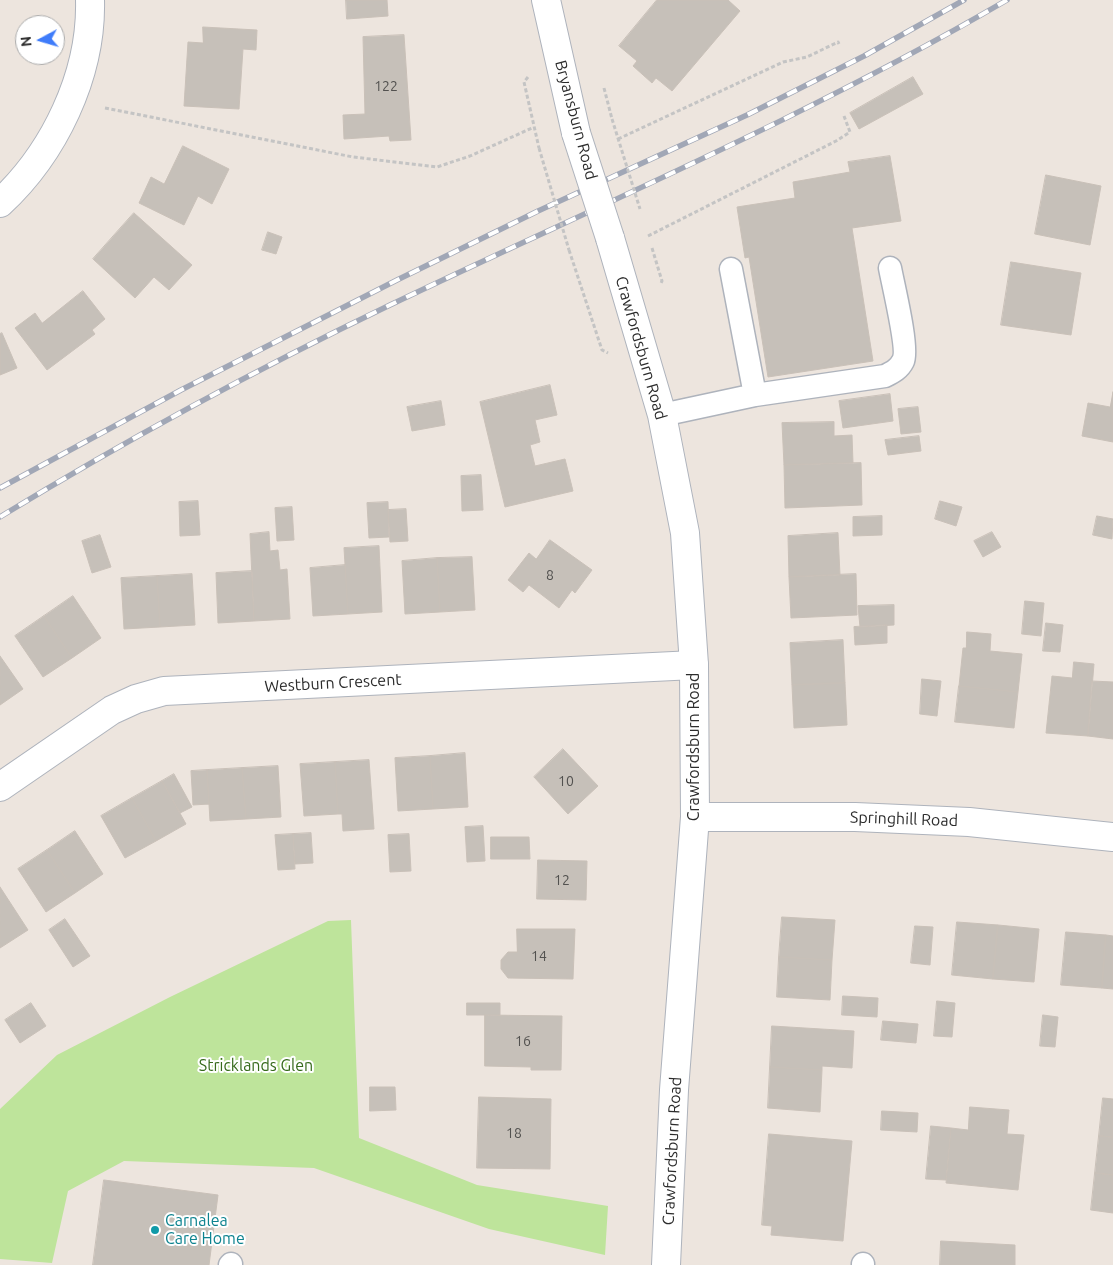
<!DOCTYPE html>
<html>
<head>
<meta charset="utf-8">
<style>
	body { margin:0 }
	#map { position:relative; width:1113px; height:1265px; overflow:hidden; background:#ede5de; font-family:Ubuntu,sans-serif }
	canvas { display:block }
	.north { position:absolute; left:15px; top:15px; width:50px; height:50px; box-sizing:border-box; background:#fff; border:1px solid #ababab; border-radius:50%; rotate:264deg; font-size:14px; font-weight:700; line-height:20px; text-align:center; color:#2c2c2c }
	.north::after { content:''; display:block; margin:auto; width:18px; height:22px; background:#3f7cfa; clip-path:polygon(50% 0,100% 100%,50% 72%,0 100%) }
</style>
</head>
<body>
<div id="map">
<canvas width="1113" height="1265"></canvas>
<div class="north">N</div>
</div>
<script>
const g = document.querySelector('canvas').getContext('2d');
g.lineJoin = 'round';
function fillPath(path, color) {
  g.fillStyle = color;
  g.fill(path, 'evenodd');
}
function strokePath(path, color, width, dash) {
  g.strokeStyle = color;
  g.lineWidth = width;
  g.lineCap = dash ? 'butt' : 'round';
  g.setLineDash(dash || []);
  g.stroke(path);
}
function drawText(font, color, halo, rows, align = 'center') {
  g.font = font + ' Ubuntu,sans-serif';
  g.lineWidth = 4;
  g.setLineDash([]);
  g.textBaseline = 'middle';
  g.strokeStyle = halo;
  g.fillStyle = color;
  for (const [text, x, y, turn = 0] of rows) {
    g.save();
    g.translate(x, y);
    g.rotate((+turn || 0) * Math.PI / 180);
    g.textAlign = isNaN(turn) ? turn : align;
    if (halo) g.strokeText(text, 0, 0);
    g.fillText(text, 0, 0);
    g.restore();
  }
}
fillPath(new Path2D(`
	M351,920L359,1138L477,1185L608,1206L605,1255L489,1229L314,1168L124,1161L68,1191L52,1263L0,1259V1109L57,1055L170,997L328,921Z`), '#bee49b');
const building = new Path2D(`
	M346,0H387L388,16L347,19Z
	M657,0H728L740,11L672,91L656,78L652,83L633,66L637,61L619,46Z
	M203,27L257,30L256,50L243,49L239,109L184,106L188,42L203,43Z
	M404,35L411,140L390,141L389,136L344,139L343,115L365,114L363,37Z
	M913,77L923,94L859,129L850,113Z
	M183,146L229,169L212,204L198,196L184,225L139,203L151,177L164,184Z
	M890,156L901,221L852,228L873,361L768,377L749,257L745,258L737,207L795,198L793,182L850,172L848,162Z
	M1046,175L1101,186L1090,245L1035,234Z
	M134,213L192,265L169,290L154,277L135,298L93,259Z
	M268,232L282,237L276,254L262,250Z
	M1011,262L1081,273L1071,335L1001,325Z
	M83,291L105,319L92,330L95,334L47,370L15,328L35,313L42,323Z
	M2,333L17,368L0,375V334Z
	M550,385L557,415L535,420L540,442L530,445L535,466L565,459L573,491L505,507L480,402Z
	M1113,392V442L1082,436L1088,403L1110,407Z
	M890,394L893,421L843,428L839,401Z
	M441,401L445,425L412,431L407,407Z
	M918,407L921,432L901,434L898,409Z
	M834,422V436L852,435L853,463L784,465L782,423Z
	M919,436L921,451L888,455L885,440Z
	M861,463L862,505L785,508L784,465Z
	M481,475L483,510L462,511L461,476Z
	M198,501L200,535L180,536L179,502Z
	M940,501L962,507L956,526L935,519Z
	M388,502L389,537L369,538L367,503Z
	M292,507L294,540L277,541L275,508Z
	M406,509L408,541L390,542L388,510Z
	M882,516V535L853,536V517Z
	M1097,516L1113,519L1112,539L1093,535Z
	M269,532L270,551L278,550L280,570L287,569L290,619L254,621L250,534Z
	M992,532L1001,547L983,557L974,541Z
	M838,533L840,575L789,577L788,536Z
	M100,535L111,567L92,573L82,541Z
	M550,540L592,570L575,593L572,590L559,608L529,585L523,592L508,580L529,553L536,559Z
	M379,546L382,612L348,614L344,548Z
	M472,557L475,610L440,612L437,558Z
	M437,558L440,612L405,614L402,561Z
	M345,565L348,614L313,616L310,568Z
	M252,571L254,621L218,623L216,573Z
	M192,574L195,625L160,627L157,576Z
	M856,574L857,615L791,618L789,577Z
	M157,576L160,627L124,629L121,578Z
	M73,596L101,638L72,658L44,616Z
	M1025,601L1044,603L1041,636L1022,634Z
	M894,605V625L860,627L858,606Z
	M44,616L72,658L43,677L15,636Z
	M1046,623L1063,625L1060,652L1043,651Z
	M887,625V643L855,645L854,627Z
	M967,632L991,634L990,651L1022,654L1018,692L959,686L963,648H966Z
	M843,640L845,683L792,685L790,643Z
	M0,656L23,689L0,705Z
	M1074,662L1094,664L1088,736L1046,733L1052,676L1072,678Z
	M922,679L941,681L937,716L920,714Z
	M1092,681L1113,682V739L1088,736Z
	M845,683L847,725L794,728L792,685Z
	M959,686L1018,692L1014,728L955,722Z
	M563,749L598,786L568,814L534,777Z
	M465,753L468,807L433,809L430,756Z
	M430,756L433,809L398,811L395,758Z
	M369,760L374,829L343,831L342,814H338L335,762Z
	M335,762L338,814L304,816L300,764Z
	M278,766L281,817L246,819L242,768Z
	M242,768L246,819L210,821L207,770Z
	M207,770L209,804L193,805L191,771Z
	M174,774L192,807L180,813L162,781Z
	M162,781L186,824L156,841L132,798Z
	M132,798L156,841L125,858L101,816Z
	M483,826L485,861L467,862L465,827Z
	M75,831L103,874L75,893L47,850Z
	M311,833L313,863L295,864L293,834Z
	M293,834L295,869L278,870L275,835Z
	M409,834L411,871L390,872L388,835Z
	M491,837H529L530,859H491Z
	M47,850L75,893L46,912L18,869Z
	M538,860L587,861L586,900L537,899Z
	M0,887L28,930L0,948Z
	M782,917L835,920L832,960L779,957Z
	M65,919L90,956L73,967L49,930Z
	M957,922L998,925L993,979L952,975Z
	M998,925L1039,929L1034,982L993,979Z
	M915,926L933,927L930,965L911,963Z
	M517,929H575L573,979L508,978L501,969V960L508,952H517Z
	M1066,932L1106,935L1102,988L1061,985Z
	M1106,935L1113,936V989L1102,988Z
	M779,957L832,960L830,1000L777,997Z
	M843,996L878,998L877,1017L842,1015Z
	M937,1001L955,1003L952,1037L934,1036Z
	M31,1003L46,1026L20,1043L5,1020Z
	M467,1003H500V1015H467Z
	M485,1015L562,1016L561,1070H531V1067L485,1066Z
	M1043,1015L1058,1017L1055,1047L1040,1046Z
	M883,1021L918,1024L916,1043L881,1040Z
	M772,1026L854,1031L852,1068L822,1066V1070L770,1067Z
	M770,1067L822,1070L820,1112L768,1108Z
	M370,1087H395L396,1110L370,1111Z
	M479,1097L551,1099L550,1169L477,1168Z
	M1103,1098L1113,1099V1137L1099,1136Z
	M970,1107L1009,1110L1007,1134L1024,1135L1018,1190L946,1183L951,1128L968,1130Z
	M882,1111L918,1113L917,1132L881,1130Z
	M931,1126L951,1128L946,1180L926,1179Z
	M769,1134L852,1141L843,1241L771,1235L772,1226L762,1225Z
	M1099,1136L1113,1137V1175L1095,1173Z
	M1095,1173L1113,1175V1213L1091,1210Z
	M104,1180L218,1195L209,1265H93Z
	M941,1241L1015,1245V1265H940Z`);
fillPath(building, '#c6c0b9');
strokePath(building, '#c9c0b8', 1);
const lane = new Path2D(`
	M731,269L755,395
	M662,415L755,395L885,376C893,372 899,369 903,361C909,350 893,284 890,268
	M230,1265L231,1264
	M863,1265V1264`);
const street = new Path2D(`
	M0,203C54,153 92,75 90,0
	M0,787L112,710L136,699L164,691L694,665`);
const secondary = new Path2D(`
	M546,0L576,133
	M610,238L662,415L685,533L694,665L695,817L674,1090L666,1265
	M695,817H855L969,822L1113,837`);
strokePath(lane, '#aeb3bc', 25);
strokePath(street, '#aeb3bc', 30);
strokePath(secondary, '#aeb3bc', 30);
strokePath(new Path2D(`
	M528,77L524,82L539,148
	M604,88L612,119
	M105,108L353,157L437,167L470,156L532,128
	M618,139L783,62L807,57L838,42L839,44
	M648,236L836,141L850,132L844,116
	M652,248L662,281L660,285
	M569,250L602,350L608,353`), '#c4c4c4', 3, [4, 2.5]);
strokePath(lane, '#fff', 22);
strokePath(street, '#fff', 28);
strokePath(secondary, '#fff', 28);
const rail = new Path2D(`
	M0,488L181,390L397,280L538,211L747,115L864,56L964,0
	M0,517C126,440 257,369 390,305C597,206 809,116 1007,0`);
strokePath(rail, '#a1a7b6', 5.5);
strokePath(rail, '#fff', 4, [11]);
const secondaryBridge = new Path2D(`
	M576,133L610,238`);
strokePath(secondaryBridge, '#aeb3bc', 30, []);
strokePath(new Path2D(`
	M612,119L640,209
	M539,148L569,250`), '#c4c4c4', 3, [4, 2.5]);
strokePath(secondaryBridge, '#fff', 28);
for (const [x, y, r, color] of [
	[155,1230,5,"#0f9aa8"]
]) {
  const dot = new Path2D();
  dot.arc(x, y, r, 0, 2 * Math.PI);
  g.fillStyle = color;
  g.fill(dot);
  strokePath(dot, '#fff', 2);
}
drawText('14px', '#52514f', null, [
	["122",386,86],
	["8",550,575],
	["10",566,781],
	["12",562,880],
	["14",539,956],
	["16",523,1041],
	["18",514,1133]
]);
drawText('16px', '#2c2c2c', '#fff', [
	["Bryansburn Road",576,120,75],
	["Crawfordsburn Road",641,348,74],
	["Westburn Crescent",333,683,-3],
	["Crawfordsburn Road",694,747,-90],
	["Springhill Road",904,819,2],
	["Crawfordsburn Road",672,1151,-87]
]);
drawText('16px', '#366a1b', '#fff', [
	["Stricklands Glen",256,1066]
]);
drawText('16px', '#0d838f', '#fff', [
	["Carnalea",165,1221],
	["Care Home",165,1239]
], 'left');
</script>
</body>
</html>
